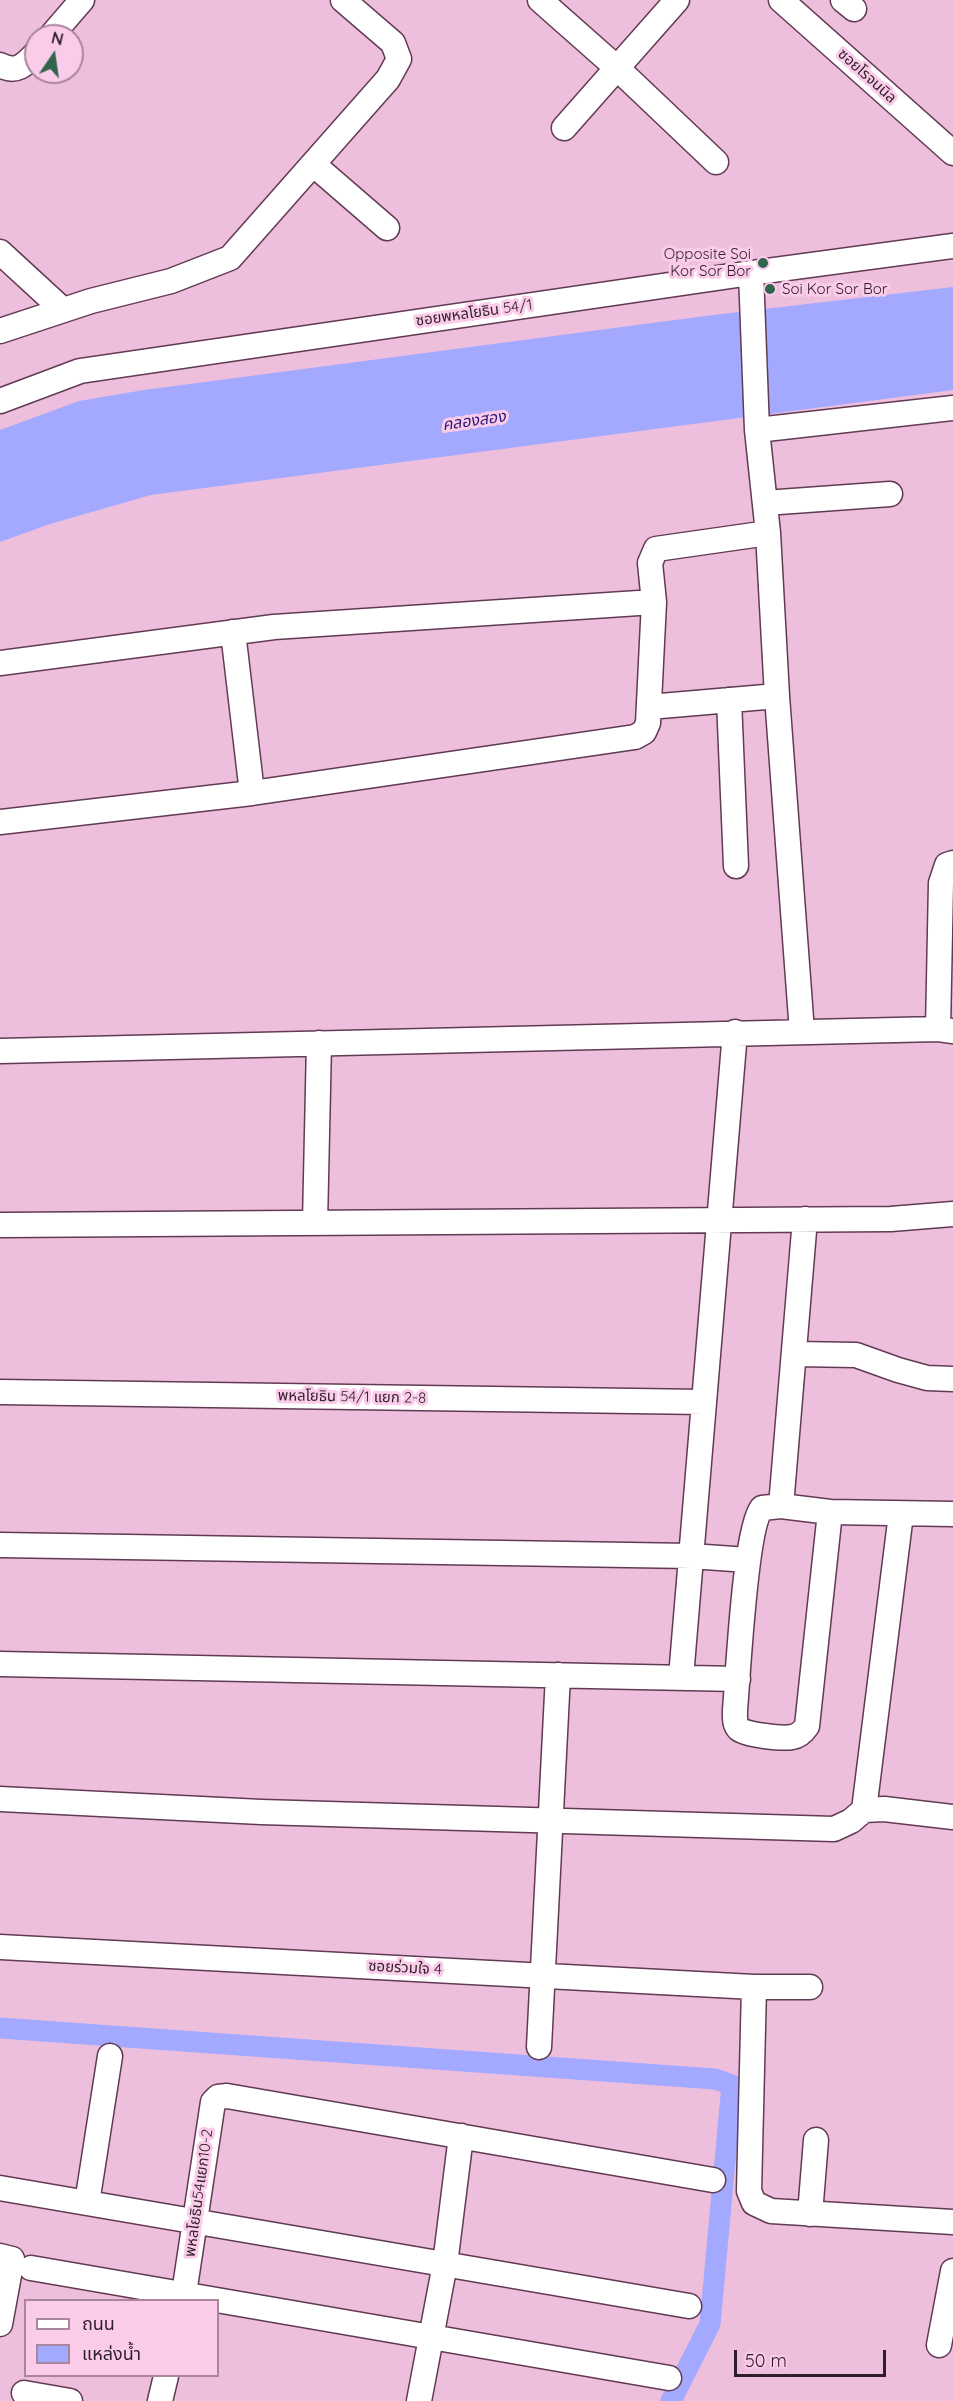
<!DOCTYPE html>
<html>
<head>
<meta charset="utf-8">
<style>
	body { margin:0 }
	#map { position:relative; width:953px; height:2401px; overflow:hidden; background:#eebfdd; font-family:Quicksand,"Noto Sans Thai",sans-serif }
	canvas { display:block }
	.legend { position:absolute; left:24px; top:2299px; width:195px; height:78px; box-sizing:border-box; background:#fbccea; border:2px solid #a9869d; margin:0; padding:8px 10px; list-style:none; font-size:18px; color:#2f1e29 }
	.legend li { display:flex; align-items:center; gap:12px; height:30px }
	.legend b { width:30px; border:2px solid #a9869d }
	.north { position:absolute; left:24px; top:24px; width:60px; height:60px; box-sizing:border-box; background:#fbccea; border:2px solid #a9869d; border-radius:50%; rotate:13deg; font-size:16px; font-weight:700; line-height:24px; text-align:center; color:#2f1e29 }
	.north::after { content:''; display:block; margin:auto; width:21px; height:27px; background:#30654b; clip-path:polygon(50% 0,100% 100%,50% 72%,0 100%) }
	.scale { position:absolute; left:734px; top:2350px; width:152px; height:27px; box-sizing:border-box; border:3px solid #2f1e29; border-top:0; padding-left:8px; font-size:18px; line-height:21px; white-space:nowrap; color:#2f1e29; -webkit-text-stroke:4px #fbccea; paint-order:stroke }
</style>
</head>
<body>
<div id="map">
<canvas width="953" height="2401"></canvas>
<ul class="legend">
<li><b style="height:8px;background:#fff"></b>ถนน</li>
<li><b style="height:16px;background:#a3a9ff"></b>แหล่งน้ำ</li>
</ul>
<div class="north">N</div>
<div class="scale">50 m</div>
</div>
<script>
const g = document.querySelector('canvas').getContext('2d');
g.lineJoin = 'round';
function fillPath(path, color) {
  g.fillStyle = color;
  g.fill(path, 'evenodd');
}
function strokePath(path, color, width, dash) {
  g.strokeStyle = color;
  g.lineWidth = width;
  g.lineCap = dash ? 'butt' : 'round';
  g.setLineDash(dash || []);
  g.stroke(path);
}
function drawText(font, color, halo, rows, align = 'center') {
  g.font = font + ' Quicksand,"Noto Sans Thai",sans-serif';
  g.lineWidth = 6;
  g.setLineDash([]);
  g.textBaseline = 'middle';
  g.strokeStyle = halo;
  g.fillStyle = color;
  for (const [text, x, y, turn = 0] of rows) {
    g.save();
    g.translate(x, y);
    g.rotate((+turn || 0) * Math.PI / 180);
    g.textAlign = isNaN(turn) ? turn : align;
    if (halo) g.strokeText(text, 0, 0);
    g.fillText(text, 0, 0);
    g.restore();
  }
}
fillPath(new Path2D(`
	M953,287V390L151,495L50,524L0,542V430L79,401L144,390L713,315Z`), '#a3a9ff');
strokePath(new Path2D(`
	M0,2028L715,2079L732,2085L710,2324L671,2401`), '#a3a9ff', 21);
const minor = new Path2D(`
	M540,0L617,68L716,162
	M781,0L953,153
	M843,0L854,9
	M51,36L82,0
	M0,65C16,74 25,65 36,53
	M564,128L677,0
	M313,164L387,228
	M0,252L62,309
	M751,273L757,430L768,533L777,696L802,1032
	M0,331L91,301L171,281L230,258L388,79L399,59L393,43L343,0
	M0,401L80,371L751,273L953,246
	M757,430L953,408
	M765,503L890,494
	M233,632L252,793
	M0,663L274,627L654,602
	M729,700L736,866
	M649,707L777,696
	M0,822L252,793L635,737L644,732L648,723L654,602L650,563L656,549L768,533
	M938,1029L941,883L947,865L953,863
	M0,1051L938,1029L953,1031
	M315,1223L319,1043
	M0,1225L891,1219L953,1214
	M795,1354L856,1355L898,1370L927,1378L953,1379
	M0,1392L704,1402
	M781,1506L805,1219
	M830,1512L807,1726C803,1732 799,1736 792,1737C783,1739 746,1735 739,1729C734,1724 735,1717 735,1710C738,1677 745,1527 762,1508L781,1506L830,1512L953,1514
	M0,1545L691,1556L748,1560
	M0,1664L738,1679
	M681,1677L735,1032
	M0,1799L261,1812L834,1829L851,1821L864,1810L884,1809L953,1817
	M864,1810L901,1514
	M0,1947L754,1987H810
	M754,1987L749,2191L754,2203L771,2211L953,2222
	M539,2047L558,1675
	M0,2188L689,2306
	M87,2203L110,2056
	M810,2214L816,2140
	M0,2256L12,2259L0,2324
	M31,2268L669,2378
	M183,2300L213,2102L218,2097L227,2096L713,2180
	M939,2345L953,2271
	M24,2393L70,2401
	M160,2401L166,2376
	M419,2401L445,2264L461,2136`);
strokePath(minor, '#613a54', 27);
strokePath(minor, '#fff', 24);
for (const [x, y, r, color] of [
	[763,263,6,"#30654b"],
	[770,289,6,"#30654b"]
]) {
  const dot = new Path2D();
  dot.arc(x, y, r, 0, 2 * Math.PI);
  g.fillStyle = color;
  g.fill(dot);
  strokePath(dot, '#fbccea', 2);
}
drawText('15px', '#2f1e29', '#fbccea', [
	["ซอยโรจนนิล",867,76,42],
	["ซอยพหลโยธิน 54/1",474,313,-8],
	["พหลโยธิน 54/1 แยก 2-8",352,1397,1],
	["ซอยร่วมใจ 4",405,1968,3],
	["พหลโยธิน54แยก10-2",199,2193,-82]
]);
drawText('15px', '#2f1e29', '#fbccea', [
	["Opposite Soi",751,254],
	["Kor Sor Bor",751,271],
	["Soi Kor Sor Bor",782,289,"left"]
], 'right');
drawText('italic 16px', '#29197a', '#fbccea', [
	["คลองสอง",474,421,-8]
]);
</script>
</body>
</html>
